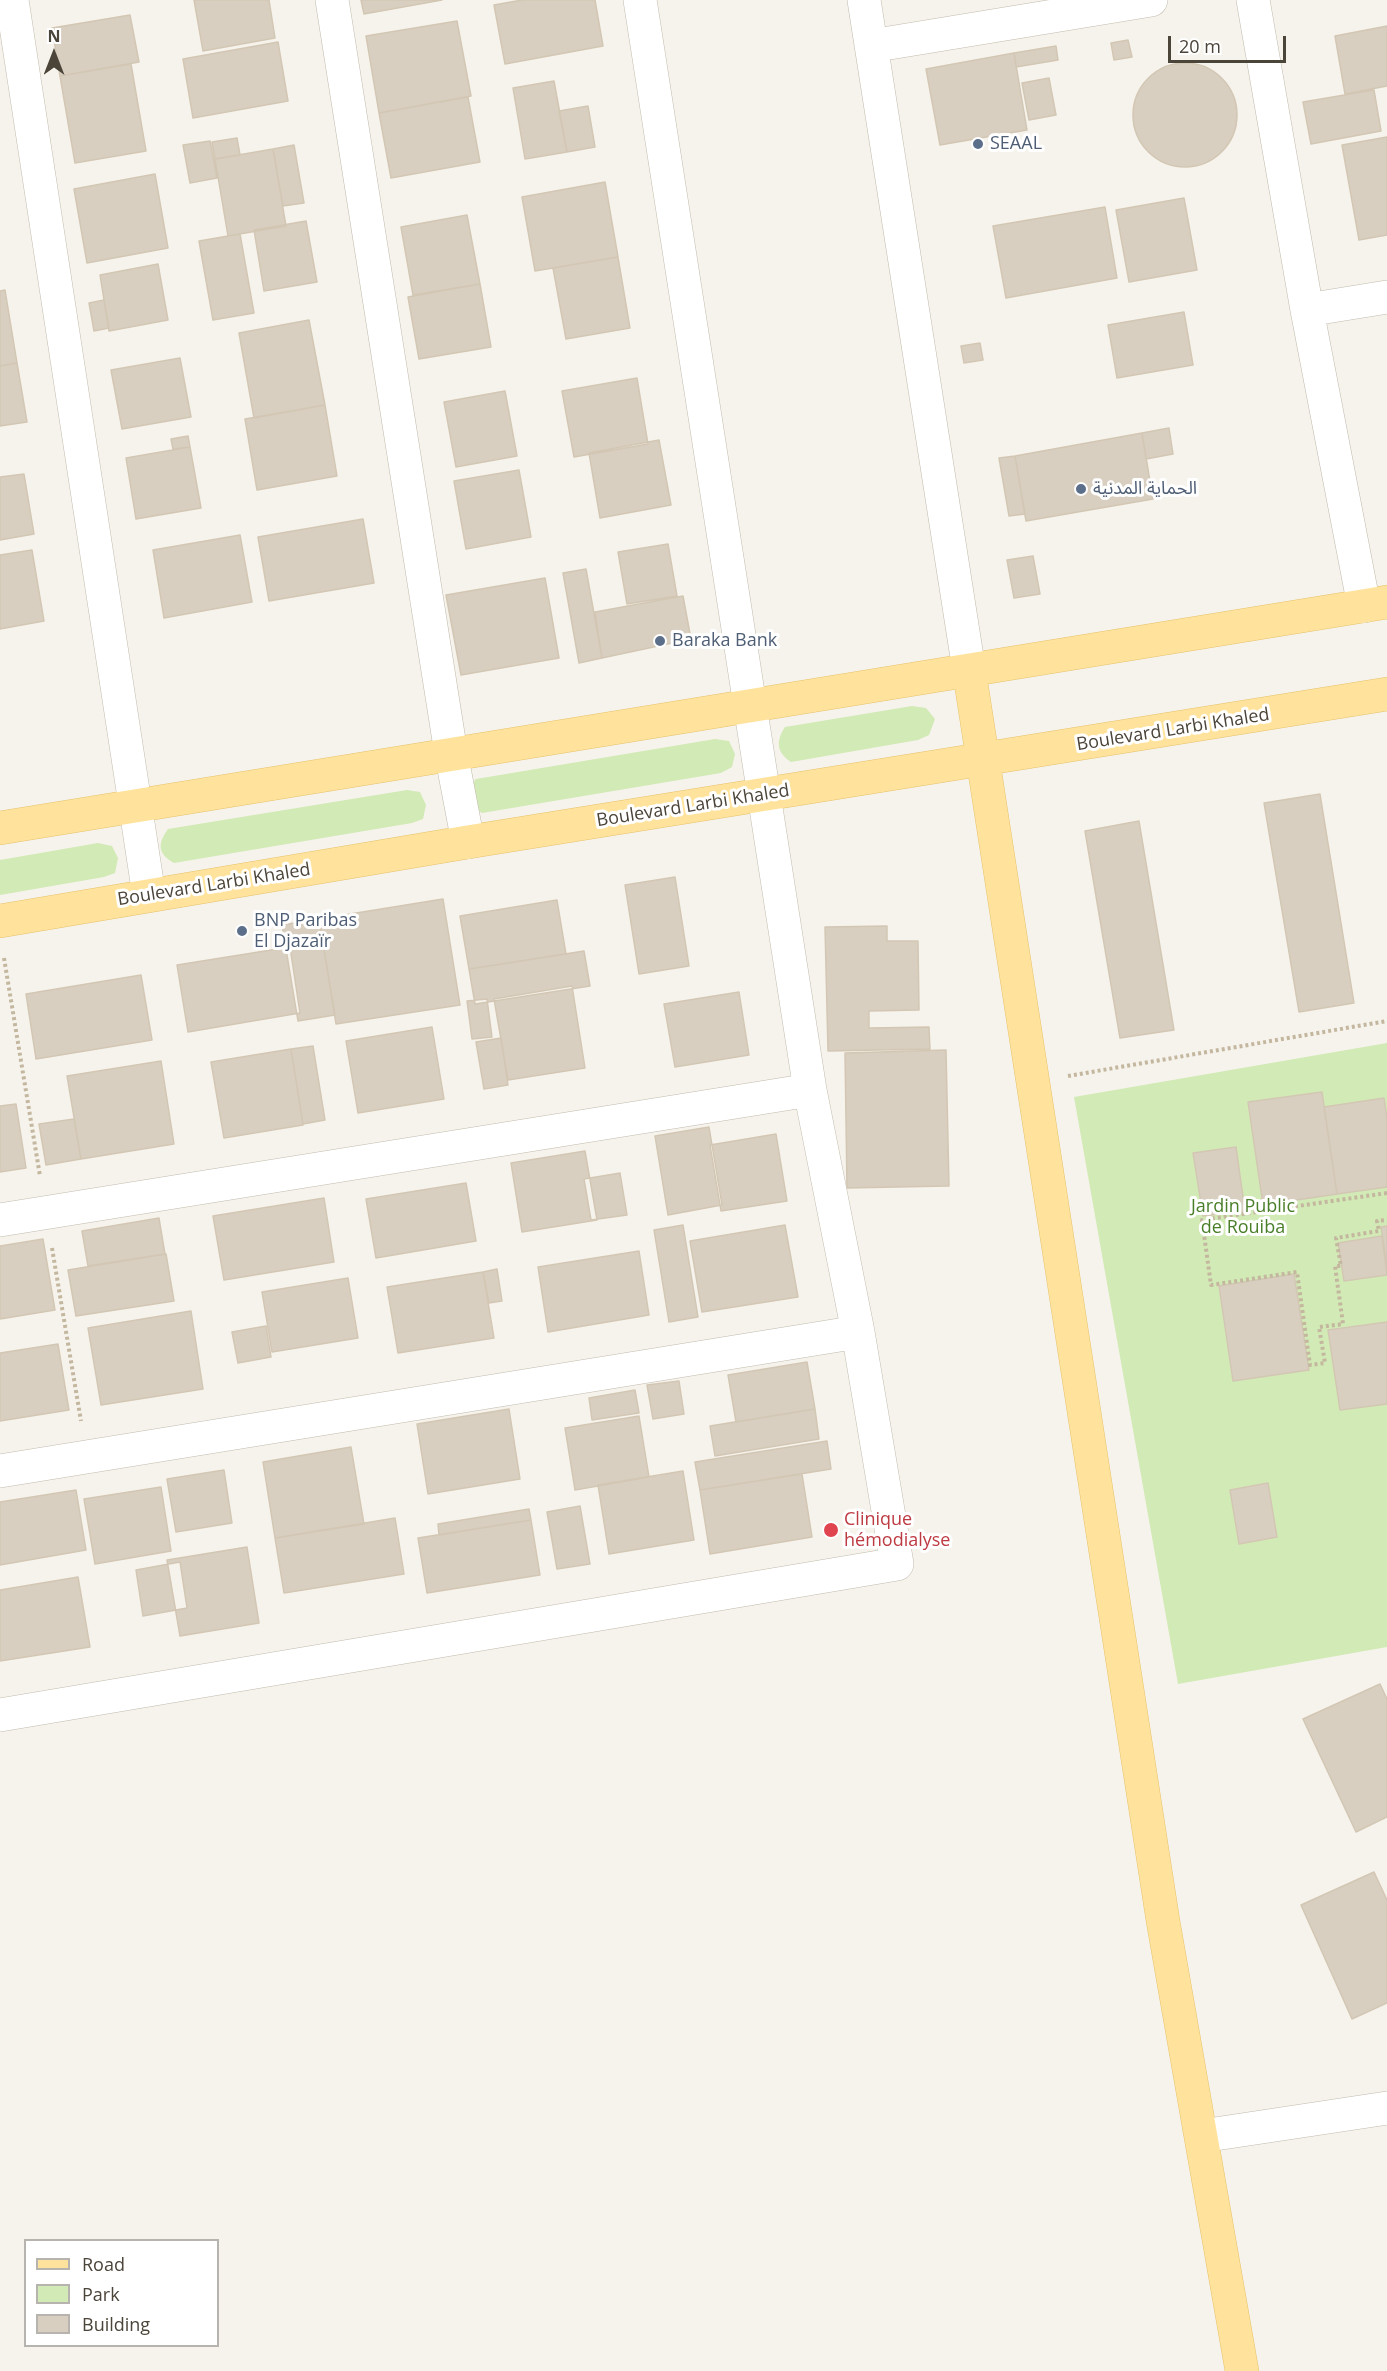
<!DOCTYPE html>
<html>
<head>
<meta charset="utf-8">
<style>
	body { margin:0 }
	#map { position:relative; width:1387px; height:2371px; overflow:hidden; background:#f6f3ec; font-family:"Open Sans",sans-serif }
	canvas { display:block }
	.legend { position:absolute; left:24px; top:2239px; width:195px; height:108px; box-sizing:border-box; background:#fff; border:2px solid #b7b4b0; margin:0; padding:8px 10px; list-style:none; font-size:18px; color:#4b4439 }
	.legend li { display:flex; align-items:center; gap:12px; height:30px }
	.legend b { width:30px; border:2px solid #b7b4b0 }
	.north { position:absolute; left:24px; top:24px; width:60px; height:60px; -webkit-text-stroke:4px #fff; paint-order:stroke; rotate:0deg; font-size:16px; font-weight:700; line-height:24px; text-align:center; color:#4b4439 }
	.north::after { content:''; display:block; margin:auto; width:21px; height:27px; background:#4b4439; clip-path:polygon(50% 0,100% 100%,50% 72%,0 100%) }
	.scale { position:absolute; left:1168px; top:36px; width:118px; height:27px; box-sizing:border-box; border:3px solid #4b4439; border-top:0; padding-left:8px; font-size:18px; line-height:21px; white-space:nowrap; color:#4b4439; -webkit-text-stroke:4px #fff; paint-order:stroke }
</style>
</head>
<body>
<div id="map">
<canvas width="1387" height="2371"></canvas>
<ul class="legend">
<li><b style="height:8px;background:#ffe39c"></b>Road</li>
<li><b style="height:16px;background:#d2eab5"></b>Park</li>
<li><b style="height:16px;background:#d8cfc1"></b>Building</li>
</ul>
<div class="north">N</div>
<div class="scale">20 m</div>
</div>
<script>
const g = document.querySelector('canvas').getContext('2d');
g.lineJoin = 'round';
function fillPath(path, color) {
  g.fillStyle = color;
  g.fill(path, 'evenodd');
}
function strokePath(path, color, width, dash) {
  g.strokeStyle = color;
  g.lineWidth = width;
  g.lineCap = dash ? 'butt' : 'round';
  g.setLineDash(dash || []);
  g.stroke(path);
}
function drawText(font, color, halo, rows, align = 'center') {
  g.font = font + ' "Open Sans","Noto Sans Arabic",sans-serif';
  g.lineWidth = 6;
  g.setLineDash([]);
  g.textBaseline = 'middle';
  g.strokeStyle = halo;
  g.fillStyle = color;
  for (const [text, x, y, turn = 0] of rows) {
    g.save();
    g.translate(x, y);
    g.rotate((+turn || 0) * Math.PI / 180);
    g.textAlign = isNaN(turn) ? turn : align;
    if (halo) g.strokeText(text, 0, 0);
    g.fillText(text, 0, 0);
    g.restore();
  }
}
fillPath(new Path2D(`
	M912,706L926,708L935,719L929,735L918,740L791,762C776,752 776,741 785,727Z
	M715,739L729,741L735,754L732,767L721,773L482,813L473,807L470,786L476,779Z
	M407,790L420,792L426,805L423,819L412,823L174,863C158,854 157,844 168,829Z
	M98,843L112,846L118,858L115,873L104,877L0,895V860Z
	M1387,1043V1647L1178,1684L1074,1097Z`), '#d2eab5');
const building = new Path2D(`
	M194,0H269L275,38L203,51Z
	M361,0H442L364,14Z
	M522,0H595L603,46L505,64L494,5Z
	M130,15L139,62L60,76L52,28Z
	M457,21L471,96L379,113L366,36Z
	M1387,26V86L1345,94L1335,36Z
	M1128,40L1132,57L1114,60L1111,43Z
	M278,42L288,101L193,118L183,59Z
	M1056,46L1058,60L1016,67L1014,53Z
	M1014,53L1027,130L940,145L926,69Z
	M1133 115a52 52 0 1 1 104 0a52 52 0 1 1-104 0Z
	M131,64L146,151L75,163L60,76Z
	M1049,78L1056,115L1029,120L1022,83Z
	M554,81L567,152L525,159L513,88Z
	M1374,90L1381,131L1311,144L1303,102Z
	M468,97L480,162L391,178L379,113Z
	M588,106L595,147L567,152L559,111Z
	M1387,137V235L1359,240L1342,145Z
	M237,138L240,155L215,159L212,142Z
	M210,141L217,178L190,183L183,145Z
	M294,145L304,203L283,206L273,149Z
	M273,149L286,226L228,236L215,159Z
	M155,174L168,248L87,263L74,189Z
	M605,182L618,257L535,271L522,197Z
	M1184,198L1197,270L1129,282L1116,210Z
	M1105,207L1117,278L1006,298L993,226Z
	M467,215L480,284L413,295L401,227Z
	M306,221L317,282L264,291L254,230Z
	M240,234L254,313L213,320L199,241Z
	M618,257L630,328L566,339L553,268Z
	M158,264L168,320L109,331L100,275Z
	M480,284L491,347L419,359L408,297Z
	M5,290L17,363L0,366V291Z
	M104,300L109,328L94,331L89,303Z
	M1184,312L1193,365L1117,378L1108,325Z
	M309,320L325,405L254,418L239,333Z
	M980,343L983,360L964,363L961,346Z
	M180,358L191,417L122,429L111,370Z
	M17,363L27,422L0,426V366Z
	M637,378L648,444L574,457L562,391Z
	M505,391L517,456L456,467L444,402Z
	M325,405L337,476L257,490L245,419Z
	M1169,428L1173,454L1146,459L1142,433Z
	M1142,433L1153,499L1026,521L1015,456Z
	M188,436L190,447L173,449L171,439Z
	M659,440L671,505L600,518L589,453Z
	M190,447L201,508L136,519L126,458Z
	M1015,456L1025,514L1009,516L999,458Z
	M519,470L531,537L466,549L454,481Z
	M24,474L34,534L0,540V477Z
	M363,519L374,583L269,601L258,537Z
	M240,535L252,602L164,618L153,550Z
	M668,544L677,596L627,604L618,552Z
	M32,550L44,621L0,629V555Z
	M1033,556L1040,594L1014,598L1007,560Z
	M586,569L602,658L579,663L563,573Z
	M545,578L559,658L461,675L446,595Z
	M683,596L691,639L602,658L595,612Z
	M1320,794L1354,1003L1299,1012L1264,803Z
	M1139,821L1174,1030L1120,1038L1085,831Z
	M675,877L689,966L639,974L625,885Z
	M443,899L460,1005L336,1024L319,919Z
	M557,900L566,954L469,969L460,916Z
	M319,919L335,1015L298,1021L282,925Z
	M887,926V941H918L919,1010L869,1011V1028L929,1027L930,1049L828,1051L825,927Z
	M290,947L300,1013L188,1032L177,965Z
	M584,951L590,986L475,1004L469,969Z
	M141,975L152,1040L36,1059L26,994Z
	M572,986L585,1068L508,1080L494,999Z
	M739,992L749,1055L675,1067L664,1004Z
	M487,999L492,1037L472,1039L467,1001Z
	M432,1027L444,1099L358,1113L346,1041Z
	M501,1038L508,1085L484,1089L476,1042Z
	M313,1046L325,1120L303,1124L291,1049Z
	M291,1049L303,1125L224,1138L211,1062Z
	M946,1050L949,1186L847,1188L845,1053Z
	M161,1061L174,1144L81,1159L67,1076Z
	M1322,1092L1337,1194L1263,1205L1248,1102Z
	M1384,1098L1387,1119V1187L1337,1194L1324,1107Z
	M16,1104L26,1168L0,1172V1106Z
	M74,1119L81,1159L46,1165L39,1124Z
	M709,1127L722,1205L668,1215L655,1136Z
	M776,1134L787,1201L721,1211L710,1145Z
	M1236,1147L1245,1211L1203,1216L1193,1153Z
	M585,1151L597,1220L522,1232L511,1163Z
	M620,1173L627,1215L591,1220L584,1179Z
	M466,1183L476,1241L376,1258L366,1199Z
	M324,1198L334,1262L224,1280L213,1216Z
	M159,1218L165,1254L88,1266L82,1231Z
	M683,1225L698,1317L669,1322L654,1230Z
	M785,1225L798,1297L702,1312L690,1241Z
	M1387,1226V1267L1381,1227Z
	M1382,1236L1387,1275L1344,1281L1338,1243Z
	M43,1239L55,1310L0,1319V1246Z
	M639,1251L649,1315L548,1332L538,1267Z
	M166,1254L174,1301L76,1316L68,1270Z
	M497,1269L502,1301L489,1303L483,1272Z
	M483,1272L494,1338L398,1353L387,1287Z
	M1294,1274L1309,1370L1233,1381L1219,1286Z
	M348,1278L358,1338L272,1352L262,1292Z
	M191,1311L203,1389L101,1405L88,1328Z
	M1387,1322V1404L1340,1410L1328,1330Z
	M266,1326L271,1357L238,1363L232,1332Z
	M58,1344L69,1410L0,1421V1353Z
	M807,1362L815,1409L736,1422L728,1375Z
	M679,1381L684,1414L653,1419L647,1385Z
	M635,1390L639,1413L592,1420L589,1398Z
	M509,1409L520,1479L428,1494L417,1424Z
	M815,1409L819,1439L715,1456L710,1426Z
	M639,1416L649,1477L575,1490L565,1428Z
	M827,1441L831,1469L700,1490L695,1462Z
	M351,1447L364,1524L275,1538L263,1462Z
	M224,1470L232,1523L176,1532L167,1479Z
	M683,1471L694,1540L609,1554L598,1485Z
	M802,1474L812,1537L710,1554L700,1490Z
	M1268,1483L1277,1537L1239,1544L1230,1490Z
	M161,1487L171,1551L95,1564L84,1499Z
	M76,1490L86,1550L0,1565V1502Z
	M580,1506L590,1564L557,1569L547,1512Z
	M529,1509L531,1520L439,1535L438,1524Z
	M395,1518L404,1574L284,1593L275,1538Z
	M531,1520L540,1575L427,1593L418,1538Z
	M247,1547L259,1623L180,1636L167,1560Z
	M180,1562L187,1608L143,1616L136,1570Z
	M78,1577L90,1647L0,1661V1590Z
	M1380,1684L1387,1699V1817L1356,1832L1303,1719Z
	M1374,1872L1387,1900V2003L1352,2019L1301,1905Z`);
fillPath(building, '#d8cfc1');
strokePath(building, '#d3c7b4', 1.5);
const minor = new Path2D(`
	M12,0L149,895
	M332,0L451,753L468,842
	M864,0L969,670
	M1253,0L1307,310L1364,606
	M871,46L1151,0
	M1307,310L1387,297
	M0,1220L810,1090
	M0,1471L858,1332
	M0,1715L897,1564L858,1332L810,1090L640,0
	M1202,2136L1387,2108`);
const major = new Path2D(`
	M969,670L1163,1921L1242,2371
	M0,828L1387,602
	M0,921L468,842L1387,694`);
strokePath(minor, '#c2bbae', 34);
strokePath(major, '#e6c16a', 34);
strokePath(new Path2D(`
	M4,958L40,1176
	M1068,1076L1387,1021
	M1387,1193L1202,1220L1211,1285L1297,1272L1310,1365L1325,1363L1319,1327L1343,1324L1335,1266H1341L1336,1238L1379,1231L1377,1221L1387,1220
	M52,1248L81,1421`), '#c4b79f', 4, [3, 3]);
strokePath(minor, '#fff', 33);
strokePath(major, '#ffe39c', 33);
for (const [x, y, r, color] of [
	[978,144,6,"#5c6f8a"],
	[1081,489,6,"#5c6f8a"],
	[660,641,6,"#5c6f8a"],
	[242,931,6,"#5c6f8a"],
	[831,1530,8,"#e0444e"]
]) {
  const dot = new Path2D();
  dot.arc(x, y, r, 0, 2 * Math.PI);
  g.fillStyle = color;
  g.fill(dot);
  strokePath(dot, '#fff', 2);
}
drawText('18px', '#4e5e75', '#fff', [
	["SEAAL",990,144],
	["الحماية المدنية",1093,489],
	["Baraka Bank",672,641],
	["BNP Paribas",254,921],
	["El Djazaïr",254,942]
], 'left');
drawText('18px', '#4b4439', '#fff', [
	["Boulevard Larbi Khaled",1173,730,-9],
	["Boulevard Larbi Khaled",693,806,-9],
	["Boulevard Larbi Khaled",214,885,-9]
]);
drawText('18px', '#4a7f2a', '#fff', [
	["Jardin Public",1243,1207],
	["de Rouiba",1243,1228]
]);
drawText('18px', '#be3a42', '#fff', [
	["Clinique",844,1520],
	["hémodialyse",844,1541]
], 'left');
</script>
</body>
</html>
